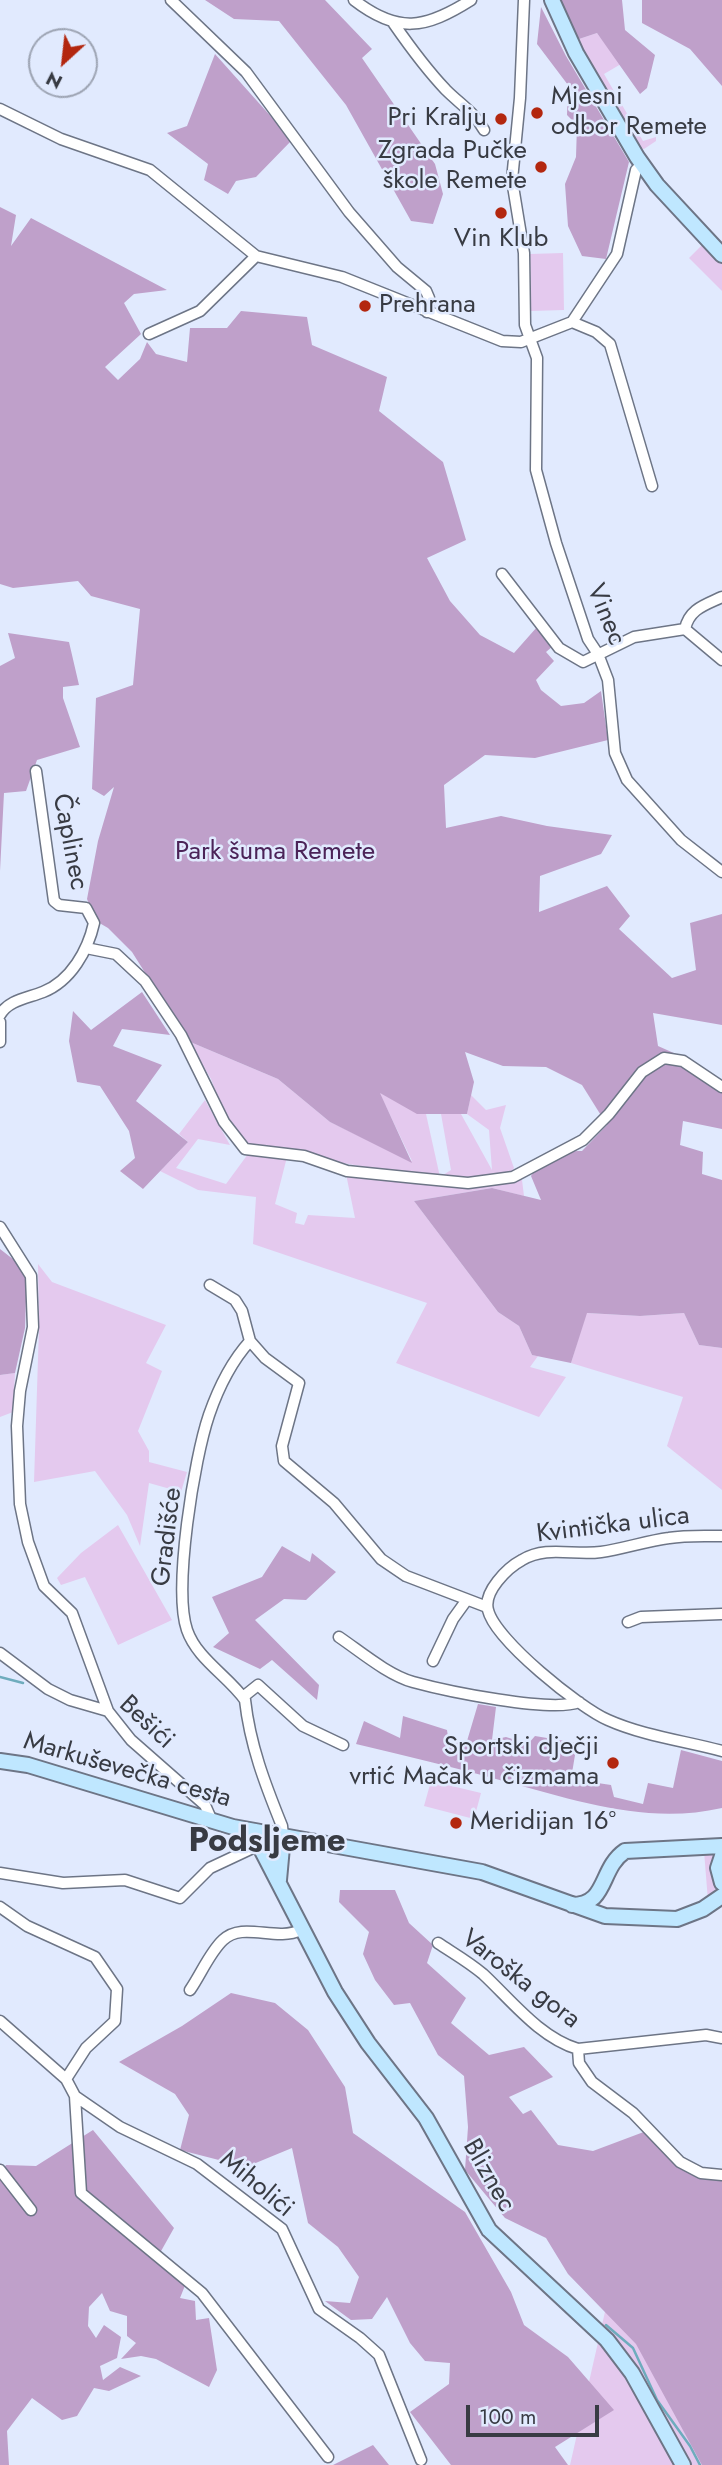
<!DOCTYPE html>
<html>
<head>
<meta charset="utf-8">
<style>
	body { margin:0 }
	#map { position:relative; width:722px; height:2465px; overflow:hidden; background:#e1eafe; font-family:Jost,sans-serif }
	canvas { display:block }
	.north { position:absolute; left:28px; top:28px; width:70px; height:70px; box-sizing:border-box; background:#e1eafe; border:2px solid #9da4b3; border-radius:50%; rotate:207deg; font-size:19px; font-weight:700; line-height:28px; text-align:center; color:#383b43 }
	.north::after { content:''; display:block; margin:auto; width:24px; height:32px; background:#b3270f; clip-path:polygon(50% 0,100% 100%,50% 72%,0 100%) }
	.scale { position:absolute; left:466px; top:2405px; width:133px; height:32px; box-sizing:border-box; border:4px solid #383b43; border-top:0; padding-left:9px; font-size:21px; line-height:24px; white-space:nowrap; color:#383b43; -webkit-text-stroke:5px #e1eafe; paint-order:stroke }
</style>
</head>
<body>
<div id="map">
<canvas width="722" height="2465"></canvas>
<div class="north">N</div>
<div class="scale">100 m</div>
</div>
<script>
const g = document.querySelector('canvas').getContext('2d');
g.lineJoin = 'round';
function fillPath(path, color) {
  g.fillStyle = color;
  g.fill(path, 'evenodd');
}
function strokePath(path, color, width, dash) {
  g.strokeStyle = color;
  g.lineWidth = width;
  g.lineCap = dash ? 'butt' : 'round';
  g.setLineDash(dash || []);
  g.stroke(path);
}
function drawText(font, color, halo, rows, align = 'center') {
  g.font = font + ' Jost,sans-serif';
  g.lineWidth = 5;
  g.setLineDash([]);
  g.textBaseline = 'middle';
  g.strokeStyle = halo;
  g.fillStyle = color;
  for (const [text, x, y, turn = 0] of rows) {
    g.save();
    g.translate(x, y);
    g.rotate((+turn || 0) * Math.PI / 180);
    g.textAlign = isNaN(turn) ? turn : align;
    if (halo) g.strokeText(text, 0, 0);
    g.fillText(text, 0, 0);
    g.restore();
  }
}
fillPath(new Path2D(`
	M597,33L621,64L604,74L643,141L656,137V141L644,149L638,147L573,41Z
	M703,244L722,264V291L689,258Z
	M563,253L564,310L531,311L530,254Z
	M188,1041L278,1079L330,1122L412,1161L379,1092L417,1113L426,1114L440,1177L451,1170L441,1114H461L492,1170L489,1130L467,1114L471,1095L486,1110L506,1105L500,1128L514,1168L507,1177L522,1180L524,1196L492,1188L414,1201L498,1312L519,1326L532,1355L538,1356L530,1367L566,1377L539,1417L396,1363L427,1303L253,1244L256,1197L198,1190L160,1171L188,1142L179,1134L205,1100L230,1145L198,1139L176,1168L226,1184L248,1154L287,1157L275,1204L297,1213L295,1223L304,1225L308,1215L355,1218L346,1174L396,1172L248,1147L232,1136L211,1079Z
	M38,1264L52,1282L166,1325L146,1363L162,1371L138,1431L149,1451V1462L187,1472L181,1492L149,1483L140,1546L127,1515L95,1471L34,1482L39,1328Z
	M586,1313L640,1316L684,1313L699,1345L722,1348V1490L667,1446L683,1397L571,1363Z
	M15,1373L13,1412L0,1417V1375Z
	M118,1525L172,1620L118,1645L85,1577L61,1585L57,1578L81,1553Z
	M431,1781L481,1793L474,1819L424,1806Z
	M720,1850L721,1890L708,1901L704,1851Z
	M623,2233L722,2465H570Z`), '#e4c9ee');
fillPath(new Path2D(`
	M205,0H325L372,49L362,58L435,164L443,194L433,224L411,221L346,105L279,21L234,19Z
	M560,0H622L625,30L655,55L647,88L640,94L597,33L573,41Z
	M642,0H722V86L690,49L642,23Z
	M541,7L566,56L629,162L606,259L582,256L568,226L565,184L576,157L577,125L567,115L568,85L537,44Z
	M215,54L292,140L256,177L236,181L228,194L204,180L208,164L167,133L187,126Z
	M0,207L16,215L11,246L31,218L167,290L134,294L124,303L141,334L105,367L118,380L140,359L147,342L156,354L187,362L190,328H227L241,311L307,317L312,345L387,377L379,411L443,462L466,540L427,558L450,601L480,635L514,653L537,627L553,646L546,652L554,661L536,680L541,690L561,706L584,703L601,691L608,740L535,758L485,755L444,785L446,828L501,816L547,826L612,835L601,854L540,876L539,912L607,886L630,916L619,929L672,978L696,970L690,923L722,914V1025L653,1013L658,1046L694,1062L722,1092V1129L683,1121L680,1145L703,1152L702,1174L722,1180V1348L699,1345L684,1313L640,1316L587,1313L571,1363L532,1355L519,1326L498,1312L414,1201L492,1188L541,1200L531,1176C543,1158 562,1151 582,1151L607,1125L582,1085L546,1067L503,1066L465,1052L474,1082L467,1114H417L380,1093L412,1163L330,1122L278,1079L188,1041L132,952L108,928L96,921L87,899L98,841L114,787L104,796L92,789L96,698L133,685L140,609L91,596L78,581L13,588L0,584Z
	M8,633L69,642L79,685L63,687V698L80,747L37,760L26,791L4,793L0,871V666L15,658Z
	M142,992L170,1035L122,1029L113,1046L162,1065L136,1101L188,1142L143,1189L120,1171L135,1158L129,1131L100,1086L77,1082L69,1041L73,1011L91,1030Z
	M0,1249L27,1270L25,1328L15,1373L0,1375Z
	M282,1546L310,1562L312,1553L336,1572L306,1600L284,1599L255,1620L319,1685L317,1700L272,1660L260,1669L213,1647L229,1633L212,1597L262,1577Z
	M478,1704L496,1707L492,1740L506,1737L528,1744L535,1736L577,1743L571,1779L611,1785L614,1797L643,1804L648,1783L673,1788L681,1750L722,1761V1808C648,1825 578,1801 507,1782C457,1768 406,1756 356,1744L364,1721L400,1738L403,1716L447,1730L449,1744L467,1741Z
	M340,1890H395L409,1923L433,1945L427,1963L466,1998L451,2023L489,2055L524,2047L553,2077L509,2097L523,2114L531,2110L558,2145L593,2151L649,2130L701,2177L722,2180V2465H702L636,2344L568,2274L546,2238L505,2218L465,2170L468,2127L464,2076L438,2055L410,2003L394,2005L375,1980L363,1954L369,1932L339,1902Z
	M231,1993L275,2003L308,2030L345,2087L353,2133L465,2212L511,2292L524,2325L568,2357L614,2410L555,2447L568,2465H451L410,2412L449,2384L450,2363L425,2361L410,2343L387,2297L372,2319L351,2320L325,2301L350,2303L359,2277L338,2247L308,2223L292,2148L246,2167L180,2150L189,2115L175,2094L119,2062L182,2026Z
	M93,2130L174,2228L156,2260L186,2283L180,2298L195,2301L196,2320L209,2318L217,2370L209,2387L156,2359L141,2356L121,2359L136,2343L127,2336V2316L110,2311L102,2293L89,2307L88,2326L96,2338L104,2325L121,2337L117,2358L100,2366L103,2380L120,2367L141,2376L109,2391L94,2388L77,2416L62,2420L32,2398L7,2431L9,2465H0V2174L6,2165L36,2166Z
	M373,2445L389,2465H333Z`), '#bfa0ca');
strokePath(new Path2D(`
	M0,1677L23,1683
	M606,2325L633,2348L657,2400L690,2446L700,2465`), '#6eacbd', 2.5);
const street = new Path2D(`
	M171,0L246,72L349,212L397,267L426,291L429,298L427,312
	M354,0C398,34 425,29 471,0
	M524,0L520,98L512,180L524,253L525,325L537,358L536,470L556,543L588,639L598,654L608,680L615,753L627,780L681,840L722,872
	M394,24C410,47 427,70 446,90C460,104 475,113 484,130
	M0,109L61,139L150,170L256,256L342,277L502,341L521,342L572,322L596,332L610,344L652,486
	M572,322L617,254L636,170L642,164
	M149,334L200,311L256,256
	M502,574L559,648L583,662L634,637L685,629
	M685,629C689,609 705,605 722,597
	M685,629L722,660
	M86,948L116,954L145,981L181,1035L224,1122L245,1149L304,1156L347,1171L416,1178L468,1183L513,1177L583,1140L609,1114L642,1072L664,1058L683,1061L722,1087
	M0,1015C8,1000 28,998 43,992C71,981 88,950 94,923L86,908L59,905L54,901L36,771
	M0,1022V1042
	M0,1227L31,1276L33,1327L20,1391L17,1426L20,1504L28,1542L44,1586L72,1613L108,1711
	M210,1285L235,1300L242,1311L250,1341L265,1358L299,1383L282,1446L284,1461L334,1503L381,1559L406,1576L487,1607
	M250,1341C231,1362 218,1389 209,1415C194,1459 173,1589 187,1630C197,1659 228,1676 245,1700C250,1745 265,1784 282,1826L283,1836
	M722,1536C704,1536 686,1535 669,1538C646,1541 623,1549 601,1552C574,1556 547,1545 522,1560C507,1568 483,1592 488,1610C495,1640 580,1708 608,1720C644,1736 685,1741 722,1751
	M628,1622L641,1617L722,1614
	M339,1637C361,1652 388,1675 413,1682C446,1691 551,1713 579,1702
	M0,1653L48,1689L70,1700L108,1711L131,1740L205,1805L212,1821
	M433,1661L453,1619L466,1601
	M243,1697L258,1685L303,1726L343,1745
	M0,1873L63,1883L125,1880L180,1898L210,1868L259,1845
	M0,1907L27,1926L95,1957L117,1989L115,2021L86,2048L66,2079
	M438,1943C453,1953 469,1962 483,1974C511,2000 540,2038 578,2049L706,2035L722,2038
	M190,1990C201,1974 210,1952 223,1940C243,1921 275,1942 301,1930
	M0,2021L66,2079L75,2096L81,2193L202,2293L328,2457
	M578,2049L579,2063L592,2082L633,2113L680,2162L701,2173L722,2175
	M75,2096L120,2127L197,2164L282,2229L319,2309L360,2338L379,2355L421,2460
	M0,2170L31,2210`);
const secondary = new Path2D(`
	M552,0L576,53L637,157L657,185L722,255
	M0,1761L28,1765L233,1827L482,1872L605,1916L677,1919L703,1909L722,1896
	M246,1830L259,1845L335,1992L368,2043L426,2118L489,2230L607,2340L632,2373L683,2465
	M722,1856L718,1868L722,1883
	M279,1880L283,1836
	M572,1905C608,1905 599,1869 625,1851L722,1846`);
strokePath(street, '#6d7586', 13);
strokePath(secondary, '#6d7586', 18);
strokePath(street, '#fff', 10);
strokePath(secondary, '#bfe7ff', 14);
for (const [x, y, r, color] of [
	[537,113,7,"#b3270f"],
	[501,119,7,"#b3270f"],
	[541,167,7,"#b3270f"],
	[501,213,7,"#b3270f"],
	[365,306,7,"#b3270f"],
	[613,1763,7,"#b3270f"],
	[456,1823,7,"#b3270f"]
]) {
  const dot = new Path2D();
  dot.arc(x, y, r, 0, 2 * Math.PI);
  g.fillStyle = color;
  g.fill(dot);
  strokePath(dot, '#e1eafe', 2.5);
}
drawText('26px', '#383b43', '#e1eafe', [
	["Mjesni",551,98],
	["odbor Remete",551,128],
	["Pri Kralju",487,119,"right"],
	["Zgrada Pučke",527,152,"right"],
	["škole Remete",527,182,"right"],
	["Vin Klub",501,240,"center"],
	["Prehrana",379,306],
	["Sportski dječji",599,1748,"right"],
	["vrtić Mačak u čizmama",599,1778,"right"],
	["Meridijan 16°",470,1823]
], 'left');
drawText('26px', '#383b43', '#e1eafe', [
	["Vinec",605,615,68],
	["Čaplinec",69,842,79],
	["Kvintička ulica",613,1526,-7],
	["Gradišće",168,1537,-83],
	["Bešići",146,1723,43],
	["Markuševečka cesta",127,1771,16],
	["Varoška gora",520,1980,38],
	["Bliznec",488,2176,60],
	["Miholići",256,2185,40]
]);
drawText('26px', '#4b2358', '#e1eafe', [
	["Park šuma Remete",275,853]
]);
drawText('bold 33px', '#383b43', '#e1eafe', [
	["Podsljeme",267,1843]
]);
</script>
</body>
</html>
